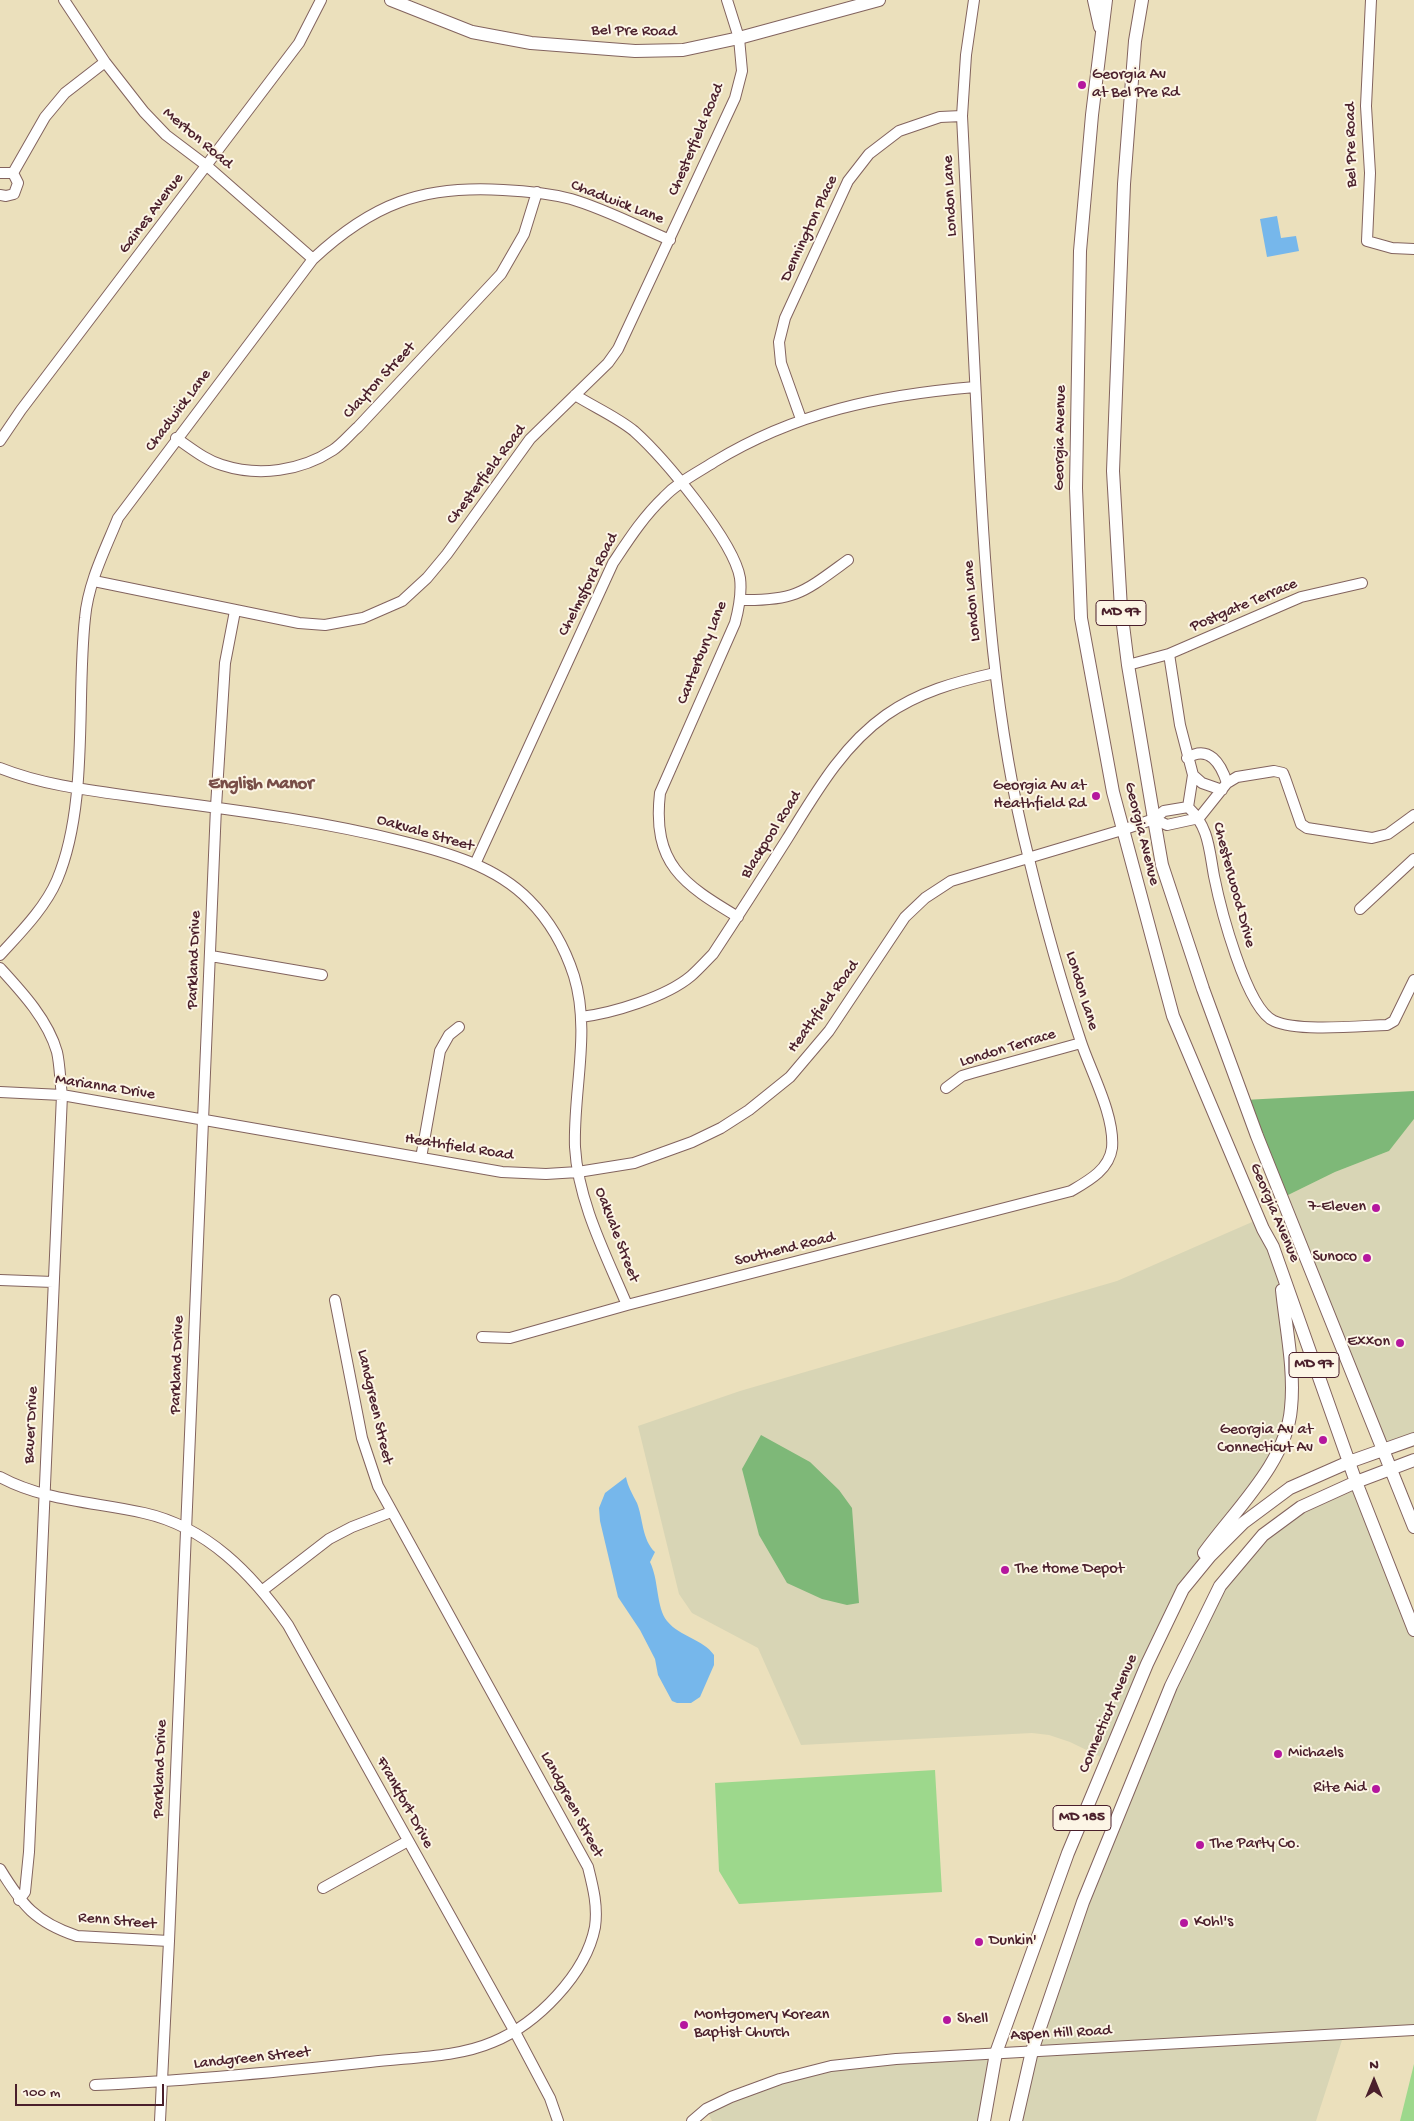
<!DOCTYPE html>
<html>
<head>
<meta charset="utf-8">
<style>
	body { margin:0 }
	#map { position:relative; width:1414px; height:2121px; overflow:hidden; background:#ebe0bc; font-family:"Gochi Hand",sans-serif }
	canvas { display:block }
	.north { position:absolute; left:1349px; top:2056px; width:50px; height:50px; -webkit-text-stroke:4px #fcf5e5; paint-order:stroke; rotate:0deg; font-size:14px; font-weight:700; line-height:20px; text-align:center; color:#4a1f2b }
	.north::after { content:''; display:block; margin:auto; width:18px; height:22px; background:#4a1f2b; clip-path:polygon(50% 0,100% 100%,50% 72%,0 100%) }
	.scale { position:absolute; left:15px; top:2084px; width:149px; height:22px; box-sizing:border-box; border:2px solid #4a1f2b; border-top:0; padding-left:6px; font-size:15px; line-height:18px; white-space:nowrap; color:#4a1f2b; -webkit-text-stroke:4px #fcf5e5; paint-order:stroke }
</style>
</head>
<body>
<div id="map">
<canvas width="1414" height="2121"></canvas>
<div class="north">N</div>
<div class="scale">100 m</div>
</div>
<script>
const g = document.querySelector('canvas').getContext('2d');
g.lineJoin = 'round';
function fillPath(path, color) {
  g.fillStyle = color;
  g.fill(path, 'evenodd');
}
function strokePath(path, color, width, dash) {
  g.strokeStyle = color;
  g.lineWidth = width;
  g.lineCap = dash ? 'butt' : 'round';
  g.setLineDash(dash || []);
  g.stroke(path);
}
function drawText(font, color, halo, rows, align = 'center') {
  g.font = font + ' "Gochi Hand",sans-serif';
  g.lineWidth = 4;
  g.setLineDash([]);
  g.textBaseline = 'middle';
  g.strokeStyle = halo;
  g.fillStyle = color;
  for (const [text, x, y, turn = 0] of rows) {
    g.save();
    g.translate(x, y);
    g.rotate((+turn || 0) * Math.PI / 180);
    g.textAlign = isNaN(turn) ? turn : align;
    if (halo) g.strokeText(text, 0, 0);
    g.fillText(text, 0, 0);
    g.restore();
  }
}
fillPath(new Path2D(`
	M1414,1119V1439L1383,1451L1282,1198L1335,1172L1389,1151Z
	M1259,1219L1280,1268L1290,1363L1284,1439L1201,1557L1107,1760L1070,1742L1049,1735L1032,1733L801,1745L758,1648L692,1613L679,1594L638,1426L740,1391L1117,1281Z
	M1356,1482L1414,1630V2030L1344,2034L1316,2121H1016L1065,1955L1213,1598L1263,1535Z
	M996,2053L984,2121H712L706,2109L831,2066Z`), '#d8d5b5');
fillPath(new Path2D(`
	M935,1770L942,1892L739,1904L719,1871L715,1783Z
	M1414,2064V2121H1400L1401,2117Z`), '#9dd88c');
fillPath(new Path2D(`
	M1414,1091V1119L1389,1151L1335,1172L1282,1198L1244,1100Z
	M761,1435L810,1462L839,1490L852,1508L859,1603L847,1605L822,1599L787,1583L759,1535L742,1469Z`), '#7eb878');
fillPath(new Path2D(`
	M1277,216L1281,238L1296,236L1299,251L1267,257L1260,219Z
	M626,1477C628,1487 632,1493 637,1503C643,1518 642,1540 655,1552L650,1562C659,1580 656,1607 667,1621C680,1637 703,1639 714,1655V1665L700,1697L691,1703H677L672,1701L658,1675L655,1659L640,1630L618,1597L600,1521L599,1508L605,1493Z`), '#76b7eb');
const minor = new Path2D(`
	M64,0L105,62L144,112L166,135L207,166L313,259
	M1371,0L1366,106L1370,173L1367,241L1392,248L1414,249
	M0,173H13L18,183L14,194L6,196L0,195
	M13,173L45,117L65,93L105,62
	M575,395C594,407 617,417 634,431C663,457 734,541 740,578C742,594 739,608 735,623L660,793C652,864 683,884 738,917
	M801,419L781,363L779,342L785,318L848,181L869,154L899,131L940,117L962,116
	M176,438C191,448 205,460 222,465C259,477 301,471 333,450C342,444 350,434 358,427L501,274L524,234L537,192
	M0,441L21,410L299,43L321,0
	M94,581L299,623L325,625L363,618L402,601L427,578L447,554L530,439L608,363L618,349L735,98L742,71L739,38L727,0
	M741,600C796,601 804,592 848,560
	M1169,654L1180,725L1193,775L1188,807
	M1128,665L1169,654L1301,597L1362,583
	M1187,758C1209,744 1221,764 1227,783
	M0,768C50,788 106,792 159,800C241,811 321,821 401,841C446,852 496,866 529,900C550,921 565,948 574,976C591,1031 573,1091 575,1147C578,1202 606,1255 627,1305
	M1193,775L1202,783L1222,790
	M1188,807C1209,827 1209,849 1214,876C1220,906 1246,1009 1274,1021C1298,1032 1359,1026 1387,1025L1394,1021L1414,980
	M1154,819L1167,825L1199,818L1227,783L1237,777L1274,771L1283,773L1285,778L1301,824L1307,828L1372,838L1388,834L1414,815
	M475,864L613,563C629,539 643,517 664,497C678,482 697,473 714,462C796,412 880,395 975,387
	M1360,909L1414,859
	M0,955C20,933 45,908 57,880C89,804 76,700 85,618C88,583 105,550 118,518L313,259C372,204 422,185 503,190C526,191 548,193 571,199C605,209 637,226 670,240
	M211,956L322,975
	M0,968C22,992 48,1020 57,1052C60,1065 60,1081 62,1095L29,1852L25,1892L19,1900
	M581,1017C613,1013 666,997 691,976C699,969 706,961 713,954C738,916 763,877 787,839C815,794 842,746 886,715C919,692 955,682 995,673
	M946,1088L962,1076L972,1073L1081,1043
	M0,1092L62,1095L502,1172L546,1174L578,1172L634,1163L692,1142L721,1128L749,1110L790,1077L829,1031L905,917L925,898L951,881L1122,830L1154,819L1164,811L1188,807
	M421,1158L440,1051L449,1035L459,1027
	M0,1280L53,1282
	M482,1337L510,1338L627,1305L1071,1191C1088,1181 1109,1170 1112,1148C1115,1116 1091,1072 1081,1042C1061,982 1044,921 1029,859C994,722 985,580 978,439C972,332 967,224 962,116L966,55L974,0
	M0,1477C44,1501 95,1502 144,1513C207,1527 252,1574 288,1625L515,2032L550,2098L558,2121
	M263,1590L329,1539L352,1527L391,1512
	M0,1869C22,1905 35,1922 77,1936L169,1941
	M323,1888L408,1841
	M95,2085C187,2081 278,2072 370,2062C410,2057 456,2058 493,2042C537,2024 586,1974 595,1927C598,1906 593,1887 588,1867L378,1486L362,1438L335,1300
	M160,2121L169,1941L216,807L225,663L235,611
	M692,2121L706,2109L731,2097L780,2079L831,2066L896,2059L1414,2030`);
const major = new Path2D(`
	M391,0L472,32L531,43L635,51L683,50L739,38L879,0
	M1094,0L1100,27
	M1106,0L1092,115L1080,251L1076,488L1081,618L1113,792L1173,1016L1263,1229L1273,1247L1356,1482L1414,1630
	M1142,0L1135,41L1124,184L1113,471L1121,609L1128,665L1154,819L1162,865L1203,989L1257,1136L1414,1527
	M1204,1553C1234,1511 1287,1462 1291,1408C1295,1370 1286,1329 1282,1290
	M984,2121L996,2053L1068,1853L1147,1664L1183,1589L1210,1556L1243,1523L1290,1488L1349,1462L1414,1439
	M1016,2121L1032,2051L1083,1902L1171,1686L1220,1586L1263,1535L1301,1507L1356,1482L1414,1460`);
strokePath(minor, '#82635e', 12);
strokePath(major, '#82635e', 14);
strokePath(minor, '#fff', 10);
strokePath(major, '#fff', 12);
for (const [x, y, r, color] of [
	[1082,85,5,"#b5179e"],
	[1096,796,5,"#b5179e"],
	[1376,1208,5,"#b5179e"],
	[1367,1258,5,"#b5179e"],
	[1400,1343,5,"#b5179e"],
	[1323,1440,5,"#b5179e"],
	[1005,1570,5,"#b5179e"],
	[1278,1754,5,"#b5179e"],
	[1376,1789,5,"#b5179e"],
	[1200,1845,5,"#b5179e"],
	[1184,1923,5,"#b5179e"],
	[979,1942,5,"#b5179e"],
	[947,2020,5,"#b5179e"],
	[684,2025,5,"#b5179e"]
]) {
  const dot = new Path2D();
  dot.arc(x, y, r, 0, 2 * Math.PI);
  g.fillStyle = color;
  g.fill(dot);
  strokePath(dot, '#fcf5e5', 2);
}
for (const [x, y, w] of [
	[1121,613,50],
	[1314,1365,50],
	[1082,1818,58]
]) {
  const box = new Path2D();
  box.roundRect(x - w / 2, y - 12.5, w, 25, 4);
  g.fillStyle = '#fcf5e5';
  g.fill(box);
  strokePath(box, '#4a1f2b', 1);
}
drawText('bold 15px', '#4a1f2b', null, [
	["MD 97",1121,613],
	["MD 97",1314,1365],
	["MD 185",1082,1818]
]);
drawText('16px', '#4a1f2b', '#fcf5e5', [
	["Bel Pre Road",634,32,1],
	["Merton Road",197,139,40],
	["Chesterfield Road",697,140,-67],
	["Bel Pre Road",1352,145,-91],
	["London Lane",951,196,-93],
	["Chadwick Lane",617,203,21],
	["Gaines Avenue",152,214,-53],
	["Dennington Place",810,229,-65],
	["Clayton Street",380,381,-47],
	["Chadwick Lane",179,411,-53],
	["Georgia Avenue",1061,438,-89],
	["Chesterfield Road",487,475,-53],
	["Chelmsford Road",589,585,-63],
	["London Lane",973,601,-95],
	["Postgate Terrace",1244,606,-23],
	["Canterbury Lane",703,653,-68],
	["Oakvale Street",425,834,16],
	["Georgia Avenue",1141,834,76],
	["Blackpool Road",772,835,-58],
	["Chesterwood Drive",1233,885,75],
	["Parkland Drive",195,960,-88],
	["London Lane",1081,991,73],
	["Heathfield Road",824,1007,-54],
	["London Terrace",1008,1049,-17],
	["Marianna Drive",105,1088,9],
	["Heathfield Road",459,1148,9],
	["Georgia Avenue",1274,1213,67],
	["Oakvale Street",616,1235,69],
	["Southend Road",785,1250,-14],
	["Parkland Drive",178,1365,-88],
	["Landgreen Street",374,1407,77],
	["Bauer Drive",32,1425,-87],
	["Connecticut Avenue",1109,1714,-67],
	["Parkland Drive",161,1769,-88],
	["Frankfort Drive",404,1803,61],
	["Landgreen Street",571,1805,62],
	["Renn Street",117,1922,5],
	["Aspen Hill Road",1061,2034,-3],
	["Landgreen Street",252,2059,-6]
]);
drawText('16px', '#4a1f2b', '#fcf5e5', [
	["Georgia Av",1092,76],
	["at Bel Pre Rd",1092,94],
	["Georgia Av at",1086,787,"right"],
	["Heathfield Rd",1086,805,"right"],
	["7-Eleven",1366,1208,"right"],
	["Sunoco",1357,1258,"right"],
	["Exxon",1390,1343,"right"],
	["Georgia Av at",1313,1431,"right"],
	["Connecticut Av",1313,1449,"right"],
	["The Home Depot",1015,1570],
	["Michaels",1288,1754],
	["Rite Aid",1366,1789,"right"],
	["The Party Co.",1210,1845],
	["Kohl's",1194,1923],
	["Dunkin'",989,1942],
	["Montgomery Korean",694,2016],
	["Baptist Church",694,2034],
	["Shell",957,2020]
], 'left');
drawText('bold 18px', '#784e48', '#fcf5e5', [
	["English Manor",261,785]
]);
</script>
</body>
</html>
